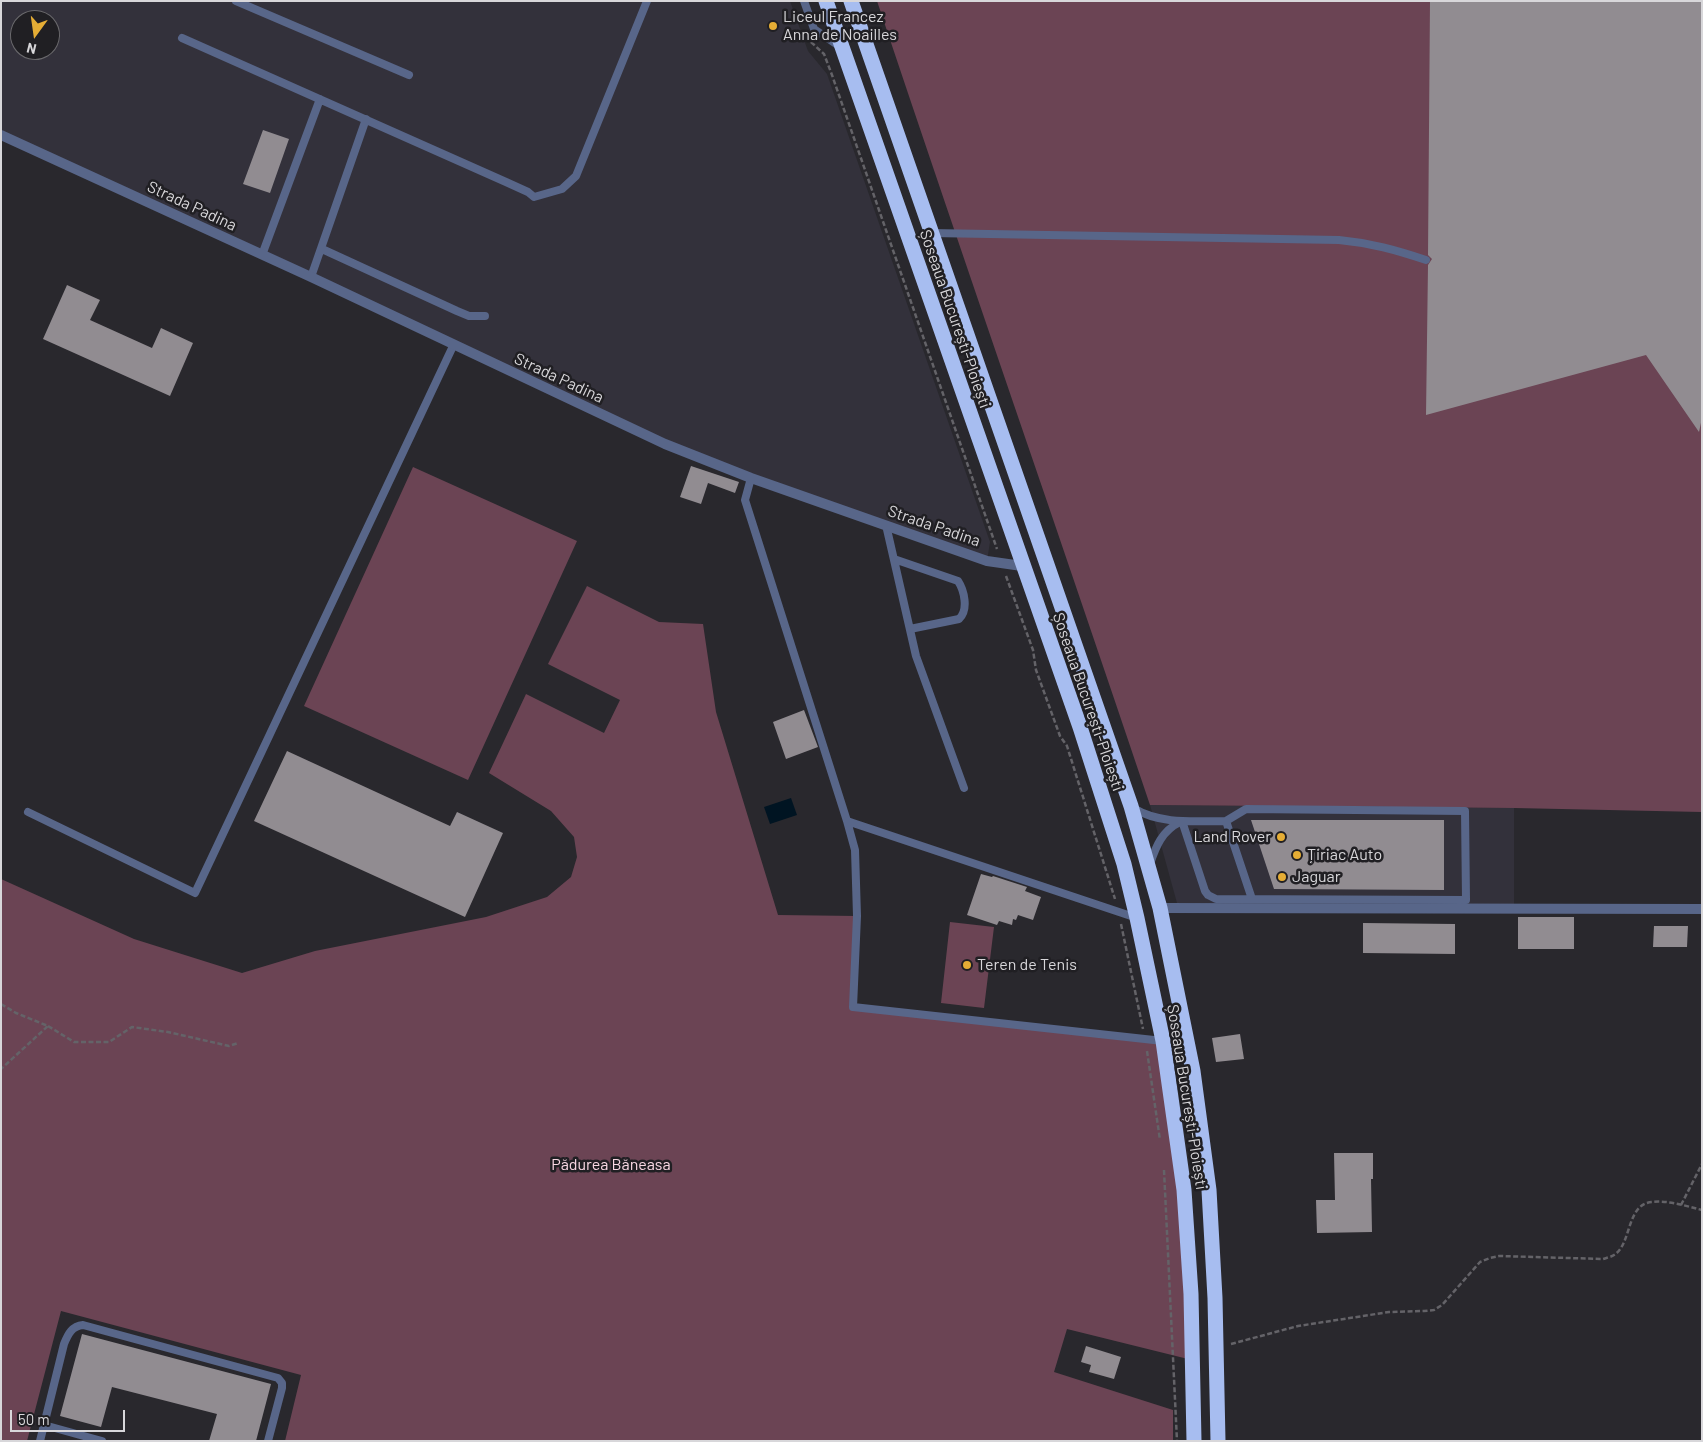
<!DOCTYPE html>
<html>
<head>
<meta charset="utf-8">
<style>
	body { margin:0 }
	#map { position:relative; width:1703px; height:1442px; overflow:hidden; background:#29282d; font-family:Barlow,sans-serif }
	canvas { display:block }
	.frame { position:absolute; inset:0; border:2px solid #d8d7da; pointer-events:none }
	.north { position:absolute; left:10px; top:10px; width:50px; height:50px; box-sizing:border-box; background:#201f23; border:1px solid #6a696c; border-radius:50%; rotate:194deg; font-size:14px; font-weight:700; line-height:20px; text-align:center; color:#d8d7da }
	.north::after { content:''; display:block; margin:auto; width:18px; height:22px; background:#e5ad35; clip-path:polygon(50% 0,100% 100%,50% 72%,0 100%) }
	.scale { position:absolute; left:10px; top:1410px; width:115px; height:22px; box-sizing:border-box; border:2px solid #d8d7da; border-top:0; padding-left:6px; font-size:15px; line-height:18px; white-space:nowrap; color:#d8d7da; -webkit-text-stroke:4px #201f23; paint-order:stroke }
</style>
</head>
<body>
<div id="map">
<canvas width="1703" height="1442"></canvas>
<div class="frame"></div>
<div class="north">N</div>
<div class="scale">50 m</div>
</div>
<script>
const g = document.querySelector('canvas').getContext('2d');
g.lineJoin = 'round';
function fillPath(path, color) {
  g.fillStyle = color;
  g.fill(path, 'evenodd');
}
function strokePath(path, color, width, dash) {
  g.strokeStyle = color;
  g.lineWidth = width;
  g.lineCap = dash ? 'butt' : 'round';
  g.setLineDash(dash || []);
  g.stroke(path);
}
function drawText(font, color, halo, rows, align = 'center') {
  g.font = font + ' Barlow,sans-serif';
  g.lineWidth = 5;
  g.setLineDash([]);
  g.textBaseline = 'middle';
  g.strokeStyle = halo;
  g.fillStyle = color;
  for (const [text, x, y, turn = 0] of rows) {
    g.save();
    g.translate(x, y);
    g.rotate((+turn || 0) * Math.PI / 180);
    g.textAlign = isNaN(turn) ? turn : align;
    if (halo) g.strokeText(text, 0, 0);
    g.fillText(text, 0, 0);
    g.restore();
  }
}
fillPath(new Path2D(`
	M1,1H790L808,51L827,74L990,542L987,561L665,444L1,135ZM20,20H50V50H20Z
	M1150,805L1514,808V909L1177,903Z`), '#33313b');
fillPath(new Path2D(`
	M877,1H1702V812L1514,808L1150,805C1060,537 967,270 877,1Z
	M413,467L577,541L468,780L304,706Z
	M587,586L659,622L703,624L716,712L778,915L857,916L853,1007L1163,1041L1167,1066L1192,1360L1067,1329L1054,1372L1173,1410V1441H285L301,1375L61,1311L27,1441H1V879L134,939L242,973L315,951L486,917L547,897L571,877L577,857L574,837L551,811L489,773L526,694L604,733L620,700L548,664Z
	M950,922L994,927L984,1008L941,1003Z`), '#6b4454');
fillPath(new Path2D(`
	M791,798L797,815L770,824L764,807Z`), '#001422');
fillPath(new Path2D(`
	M1430,1H1702V418L1699,432L1646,355L1426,415L1428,265L1432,259L1428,255Z
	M263,130L289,139L270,193L243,184Z
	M67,285L100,300L90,320L152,348L161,328L193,343L170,396L43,339Z
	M691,466L739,482L735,493L708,483L701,504L680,497Z
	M804,710L818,747L786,759L773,722Z
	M287,751L450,826L457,812L503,833L465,917L254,821Z
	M1251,820H1444V890L1274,889Z
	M981,874L992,877L993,876L1027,887L1025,891L1041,897L1033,920L1018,915L1016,920L1013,919L1012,925L999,921L997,925L967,915Z
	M1518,917H1574V949H1518Z
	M1363,923L1455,924V954L1363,953Z
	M1654,926H1688L1687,947H1653Z
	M1240,1034L1244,1059L1216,1062L1212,1038Z
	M1334,1153H1373V1179H1371L1372,1232L1317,1233L1316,1200H1335Z
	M82,1334L271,1384L256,1441H209L217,1414L112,1387L101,1427L60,1416Z
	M1086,1346L1121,1357L1114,1379L1089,1372L1091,1365L1081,1362Z`), '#918c91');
strokePath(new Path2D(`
	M811,42L824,54L832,75L997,549
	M1006,576L1033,650L1036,670L1060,736L1067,746L1115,899
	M1121,924L1143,1029
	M1,1004L16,1013L48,1026L1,1069
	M48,1026L74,1042H109L132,1027L168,1032L229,1046L238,1043
	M1147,1051L1160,1140
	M1164,1170L1177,1441
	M1681,1205L1702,1164
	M1231,1344L1298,1326L1389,1312L1424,1311L1434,1310L1442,1305L1480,1262L1490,1258L1499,1256L1603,1259C1606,1258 1611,1257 1614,1255C1632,1244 1626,1204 1652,1202C1668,1200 1686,1206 1702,1210`), '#646368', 2.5, [5, 2.5]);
strokePath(new Path2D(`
	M236,1L409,75
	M804,1L814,29L839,46
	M182,38L506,182L528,192L534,197L562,189L576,176L647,1
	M931,233L1339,240C1371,243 1396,250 1426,260
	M322,249L457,311L469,316H485
	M262,255L320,99
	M311,277L366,119
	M751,478L745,500L847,821L1137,918
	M886,525L916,656L964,788
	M894,559L958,581C964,590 969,610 959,619L910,629
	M1133,808C1161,825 1195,821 1226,821L1252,899
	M28,812L195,893L454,344
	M847,821L855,850L857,916L853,1007L1163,1041
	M1182,821L1205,891L1208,895L1216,899L1466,900L1465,811L1246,809L1226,821
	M1150,864C1156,846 1162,831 1180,822
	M44,1425L102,1441
	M40,1441L64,1344C68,1334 72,1326 83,1325L278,1378L282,1383V1388L268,1441`), '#586689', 8);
strokePath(new Path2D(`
	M1,135L311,277L665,444L751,478L987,561L1022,566
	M1160,908L1702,909`), '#586689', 10);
strokePath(new Path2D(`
	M826,1L1080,727L1124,864L1137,918L1163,1041L1184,1190L1191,1294L1194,1441
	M851,1L1131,806L1160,908L1193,1071L1209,1190L1215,1298L1218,1441`), '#a7bdf0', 15);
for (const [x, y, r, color] of [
	[773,26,5,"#e5ad35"],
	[1281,837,5,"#e5ad35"],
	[1297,855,5,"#e5ad35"],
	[1282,877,5,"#e5ad35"],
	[967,965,5,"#e5ad35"]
]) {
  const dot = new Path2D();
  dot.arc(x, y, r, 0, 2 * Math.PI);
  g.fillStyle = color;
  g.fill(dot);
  strokePath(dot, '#201f23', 2);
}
drawText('16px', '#d8d7da', '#201f23', [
	["Liceul Francez",783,17],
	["Anna de Noailles",783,35],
	["Land Rover",1271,837,"right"],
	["Țiriac Auto",1307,855],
	["Jaguar",1292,877],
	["Teren de Tenis",977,965]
], 'left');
drawText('16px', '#d8d7da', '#201f23', [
	["Strada Padina",192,206,25],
	["Șoseaua București-Ploiești",955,319,71],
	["Strada Padina",559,378,25],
	["Strada Padina",934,526,19],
	["Șoseaua București-Ploiești",1088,702,71],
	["Șoseaua București-Ploiești",1187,1097,81]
]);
drawText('16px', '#f8d7e3', '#201f23', [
	["Pădurea Băneasa",611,1165]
]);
</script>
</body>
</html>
